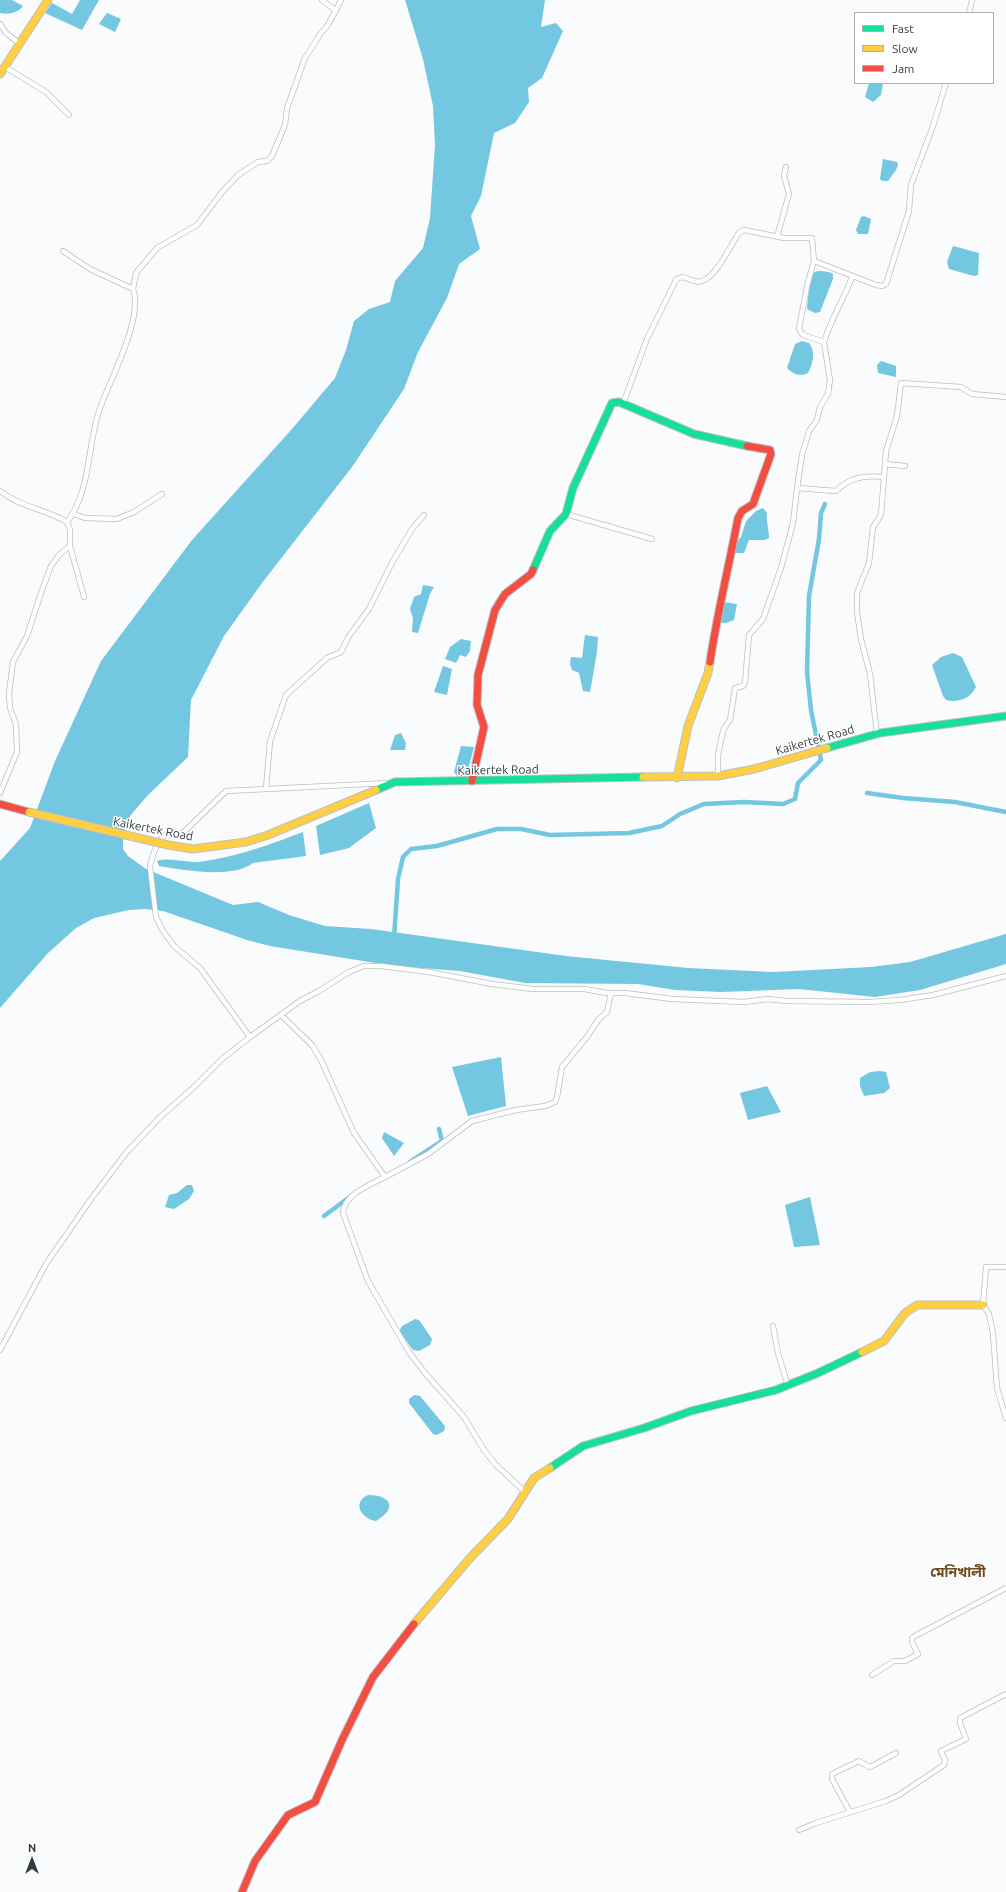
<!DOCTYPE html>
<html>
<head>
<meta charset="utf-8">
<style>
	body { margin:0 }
	#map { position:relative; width:1006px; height:1892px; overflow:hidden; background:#f9fbfc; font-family:Ubuntu,sans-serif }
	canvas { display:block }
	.legend { position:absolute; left:854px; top:12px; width:140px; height:72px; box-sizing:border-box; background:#fff; border:1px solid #adb1b2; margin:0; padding:5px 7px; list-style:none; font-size:12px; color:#333b3e }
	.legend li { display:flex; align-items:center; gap:8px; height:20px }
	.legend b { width:20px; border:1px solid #adb1b2 }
	.north { position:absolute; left:12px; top:1840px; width:40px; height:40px; -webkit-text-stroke:3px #fff; paint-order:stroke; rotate:0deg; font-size:11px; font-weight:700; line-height:16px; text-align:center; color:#333b3e }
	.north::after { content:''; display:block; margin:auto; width:14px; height:18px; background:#333b3e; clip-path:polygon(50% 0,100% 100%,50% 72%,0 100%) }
</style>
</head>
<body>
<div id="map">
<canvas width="1006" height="1892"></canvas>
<ul class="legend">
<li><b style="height:5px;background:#16e098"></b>Fast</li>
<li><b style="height:5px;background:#ffcf43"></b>Slow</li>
<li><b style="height:5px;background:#f24e42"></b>Jam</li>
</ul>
<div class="north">N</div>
</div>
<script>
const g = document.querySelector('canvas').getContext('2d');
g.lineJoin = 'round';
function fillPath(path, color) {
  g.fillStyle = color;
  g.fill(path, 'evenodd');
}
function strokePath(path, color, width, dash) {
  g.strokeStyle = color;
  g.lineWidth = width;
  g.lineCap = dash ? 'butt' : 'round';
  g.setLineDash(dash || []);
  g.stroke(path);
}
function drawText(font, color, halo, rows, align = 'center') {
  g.font = font + ' Ubuntu,"Noto Sans Bengali",sans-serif';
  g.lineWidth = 3;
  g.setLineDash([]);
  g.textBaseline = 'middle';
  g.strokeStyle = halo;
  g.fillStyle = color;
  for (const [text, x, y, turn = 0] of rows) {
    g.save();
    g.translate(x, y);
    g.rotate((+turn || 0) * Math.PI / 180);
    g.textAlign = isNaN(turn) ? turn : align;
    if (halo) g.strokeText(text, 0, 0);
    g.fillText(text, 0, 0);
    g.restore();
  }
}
fillPath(new Path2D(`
	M0,0H12L23,6C18,13 8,15 0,13Z
	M80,0H99L82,30L45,13L52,3L72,14Z
	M405,0H545L541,27L556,23L563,31L542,78L528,88L529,102L515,123L494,133L481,196L471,216L480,249L459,264L447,298L418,352L404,389L352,467L262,583L224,636L191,700L188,757L148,795L130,816L124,832L123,842V849L128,856L146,869L233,905L258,902L289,915L325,926L371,929L566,956L688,968L773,972L871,967L910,962L1006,934V964L920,990L875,997L799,989L721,992L675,990L638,984L525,983L460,971L394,966L270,946L247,940L163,911L145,909L129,910L94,918L76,928L48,953L0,1008V861L30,828L55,761L101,661L192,540L292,429L335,378L346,350L354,321L369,309L390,302L395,281L423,248L430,218L435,145L433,106L423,59Z
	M107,13L121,19L115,32L99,24Z
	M869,83H883L881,95L873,102L865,97Z
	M883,159L897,162L898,165L896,170L888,181H882L880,179Z
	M864,216L871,219L868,234H858L856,230L861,217Z
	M953,246L979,253L978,275L974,276L949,269L947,262Z
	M821,271L829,272L833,274V279L820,312L815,313L807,309C808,302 809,275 815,272C817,271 819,271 821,271Z
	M802,341L809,343C816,352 813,363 808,373C799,377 793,374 787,368L795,344Z
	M881,361L896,366V377L878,373L877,365Z
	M763,508L767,513C766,522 769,529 769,538L765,540H749L744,553H734L736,542L741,537L746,521L756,511Z
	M423,585L434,587L430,594L418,633L412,632L413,618L410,609L414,597L421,594Z
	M724,602L737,604L734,620L726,623H720L718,620Z
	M585,635L598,637L597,652L590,692L583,691L579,673L572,670L570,664L571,657L582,658Z
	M461,639L471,641L470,651L466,657L460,655L456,663L445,659L450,647Z
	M953,653L962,657L976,687C970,699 958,703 946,700L943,696L932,665L941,657Z
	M443,666L452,669L447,695L434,692Z
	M401,733L406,743L405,750H390L395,735Z
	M461,746L474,747L466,778L458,777L454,772Z
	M369,803L376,828L349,848L320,855L316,826Z
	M303,832L306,856L253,863C232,879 184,870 159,866L157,861C171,857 185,863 199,862C236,857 269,845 303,832Z
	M501,1057L506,1106L468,1116L452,1067Z
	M880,1071L886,1072L890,1088L884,1093L864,1096L860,1086V1078L870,1072Z
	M767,1086L781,1112L748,1120L740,1093Z
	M384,1132L404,1143L394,1156L382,1138Z
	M187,1185H192L194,1191L189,1199L174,1209L165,1207L169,1195L177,1193Z
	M810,1197L820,1245L794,1247L785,1205Z
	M415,1319L419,1320L432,1339L430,1345L419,1351L413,1350L399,1331L402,1326Z
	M414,1395L420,1396L445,1426L444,1431L437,1435L433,1434L409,1403V1399Z
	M368,1495C391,1495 398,1508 376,1521C362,1519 351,1503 368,1495Z`), '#73c7e1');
strokePath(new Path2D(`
	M867,793L903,798L955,802L1006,812
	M394,938L398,879L403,857L411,849L437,846L497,829H521L550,835L629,833L662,826L680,814L704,804L744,802L783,804L795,799L798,783L821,760L811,710L807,672L809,596L819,539L821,513L825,504
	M410,1162L442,1141L439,1129
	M324,1216L351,1196`), '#73c7e1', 4.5);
const street = new Path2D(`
	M322,0L336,11
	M969,13L972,0
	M0,24L6,33L19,43
	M5,67L46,92L69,115
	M777,237L789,194L784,176L786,167
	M133,289L136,273L157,248L197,225L223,191L238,175L258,162L267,161L272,156L285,125L287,108L305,58L321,33L328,25L341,0
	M824,342C831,319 844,299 852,277
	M623,404L647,339L676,280C685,272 692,285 702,281C717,276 730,246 739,233L744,230L784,238H812L814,261
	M885,464L905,466
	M884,477L886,451L897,416L901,383L961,387L972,394L1006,397
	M0,491C20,507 46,509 67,522C91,491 87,447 99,411C109,381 144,319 133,289L90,269L63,251
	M74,514L85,518L117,519L134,512L162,494
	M566,514L652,539
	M70,546L84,597
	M877,734L870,674L861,639L857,612V593L869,563L873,527L881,515L884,477C865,475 850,477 836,491L797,488L802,455L809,431L817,420L820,407L828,394L830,380L824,342L803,335L799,329L807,286L814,261L876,285L882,286L886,284L909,211L911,185L933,126L946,83
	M718,776V755L721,740L724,728L730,720L735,688L743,686L745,683L749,635L763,619L781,568L793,523L797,488
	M266,789L270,741L286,695L327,658L341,652L349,636L369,609L393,561L412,529L424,515
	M0,793L17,752L16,724L10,708L9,693L13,662L27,636L42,590L51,566L59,555L70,546V530L67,522
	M281,1015L312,1045L321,1060L354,1133L385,1177C370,1185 344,1194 343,1213L368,1281L409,1352L425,1373L464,1417L484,1450L495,1464L525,1492
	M250,1037L300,1001L319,991L349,972L364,966H381L429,972L492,984L533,989H584L607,993H625L672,999L744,1002L768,999L787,1001L870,1002L900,1000L933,995L1006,976
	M385,1177L428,1154L472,1121L516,1110L545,1106L555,1102L557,1097L562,1067L587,1037L598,1020L607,1012L611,993
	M1006,1267H986L983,1305L989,1314L993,1333L997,1388L1006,1418
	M773,1326L778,1353L788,1386
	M0,1350L46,1264L91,1199L126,1153L159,1118L193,1088L222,1059L250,1037L200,968L174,946L163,931L156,917L150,867C151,860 158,837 166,835C170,834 177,835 182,834L226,791L388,783
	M872,1675L894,1661H905L918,1654L912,1642V1638L915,1636L1006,1588
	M850,1812L832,1779V1774L859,1761L869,1767L872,1766L896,1753
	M799,1830L816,1823L886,1801L899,1795L944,1765L945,1760L941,1751L966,1739L960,1723V1718L1006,1694`);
const fast = new Path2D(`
	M533,570L550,531L566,514L573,488L612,403L619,402L694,434L747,446
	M827,748L880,733L1006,716
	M376,790L395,782L643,777
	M550,1468L583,1446L644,1428L691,1411L776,1390L818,1373L862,1352`);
const slow = new Path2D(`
	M0,74L48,0
	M643,777L718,776L754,769L827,748
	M677,778L688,726L708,673L710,662
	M168,845L193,849L246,842L268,835L376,790
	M862,1352L884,1341L905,1313L917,1305H983
	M414,1624L470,1558L508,1519L534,1478L550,1468`);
const jam = new Path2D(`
	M710,662C717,614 729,566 738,518L742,511L753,504L771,454L770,450L747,446
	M472,781L484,727L477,705L478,675L495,610L505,594L531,574L533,570
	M0,804L29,812
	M242,1892L255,1861L288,1815L315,1802L342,1740L373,1677L414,1624`);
strokePath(street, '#bcc0c2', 6);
strokePath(fast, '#bcc0c2', 9);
strokePath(slow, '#bcc0c2', 9);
strokePath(jam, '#bcc0c2', 9);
strokePath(street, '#fefeff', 4.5);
strokePath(fast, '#16e098', 7);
strokePath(slow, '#ffcf43', 7);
strokePath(jam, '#f24e42', 7);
const slowBridge = new Path2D(`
	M29,812L168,845`);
strokePath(slowBridge, '#bcc0c2', 9, []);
strokePath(slowBridge, '#ffcf43', 7);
drawText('12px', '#333b3e', '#fff', [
	["Kaikertek Road",815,740,-16],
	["Kaikertek Road",498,770,-1],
	["Kaikertek Road",153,829,11]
]);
drawText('bold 14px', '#6e4c1a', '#fff', [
	["মেনিখালী",958,1572]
]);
</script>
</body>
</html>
